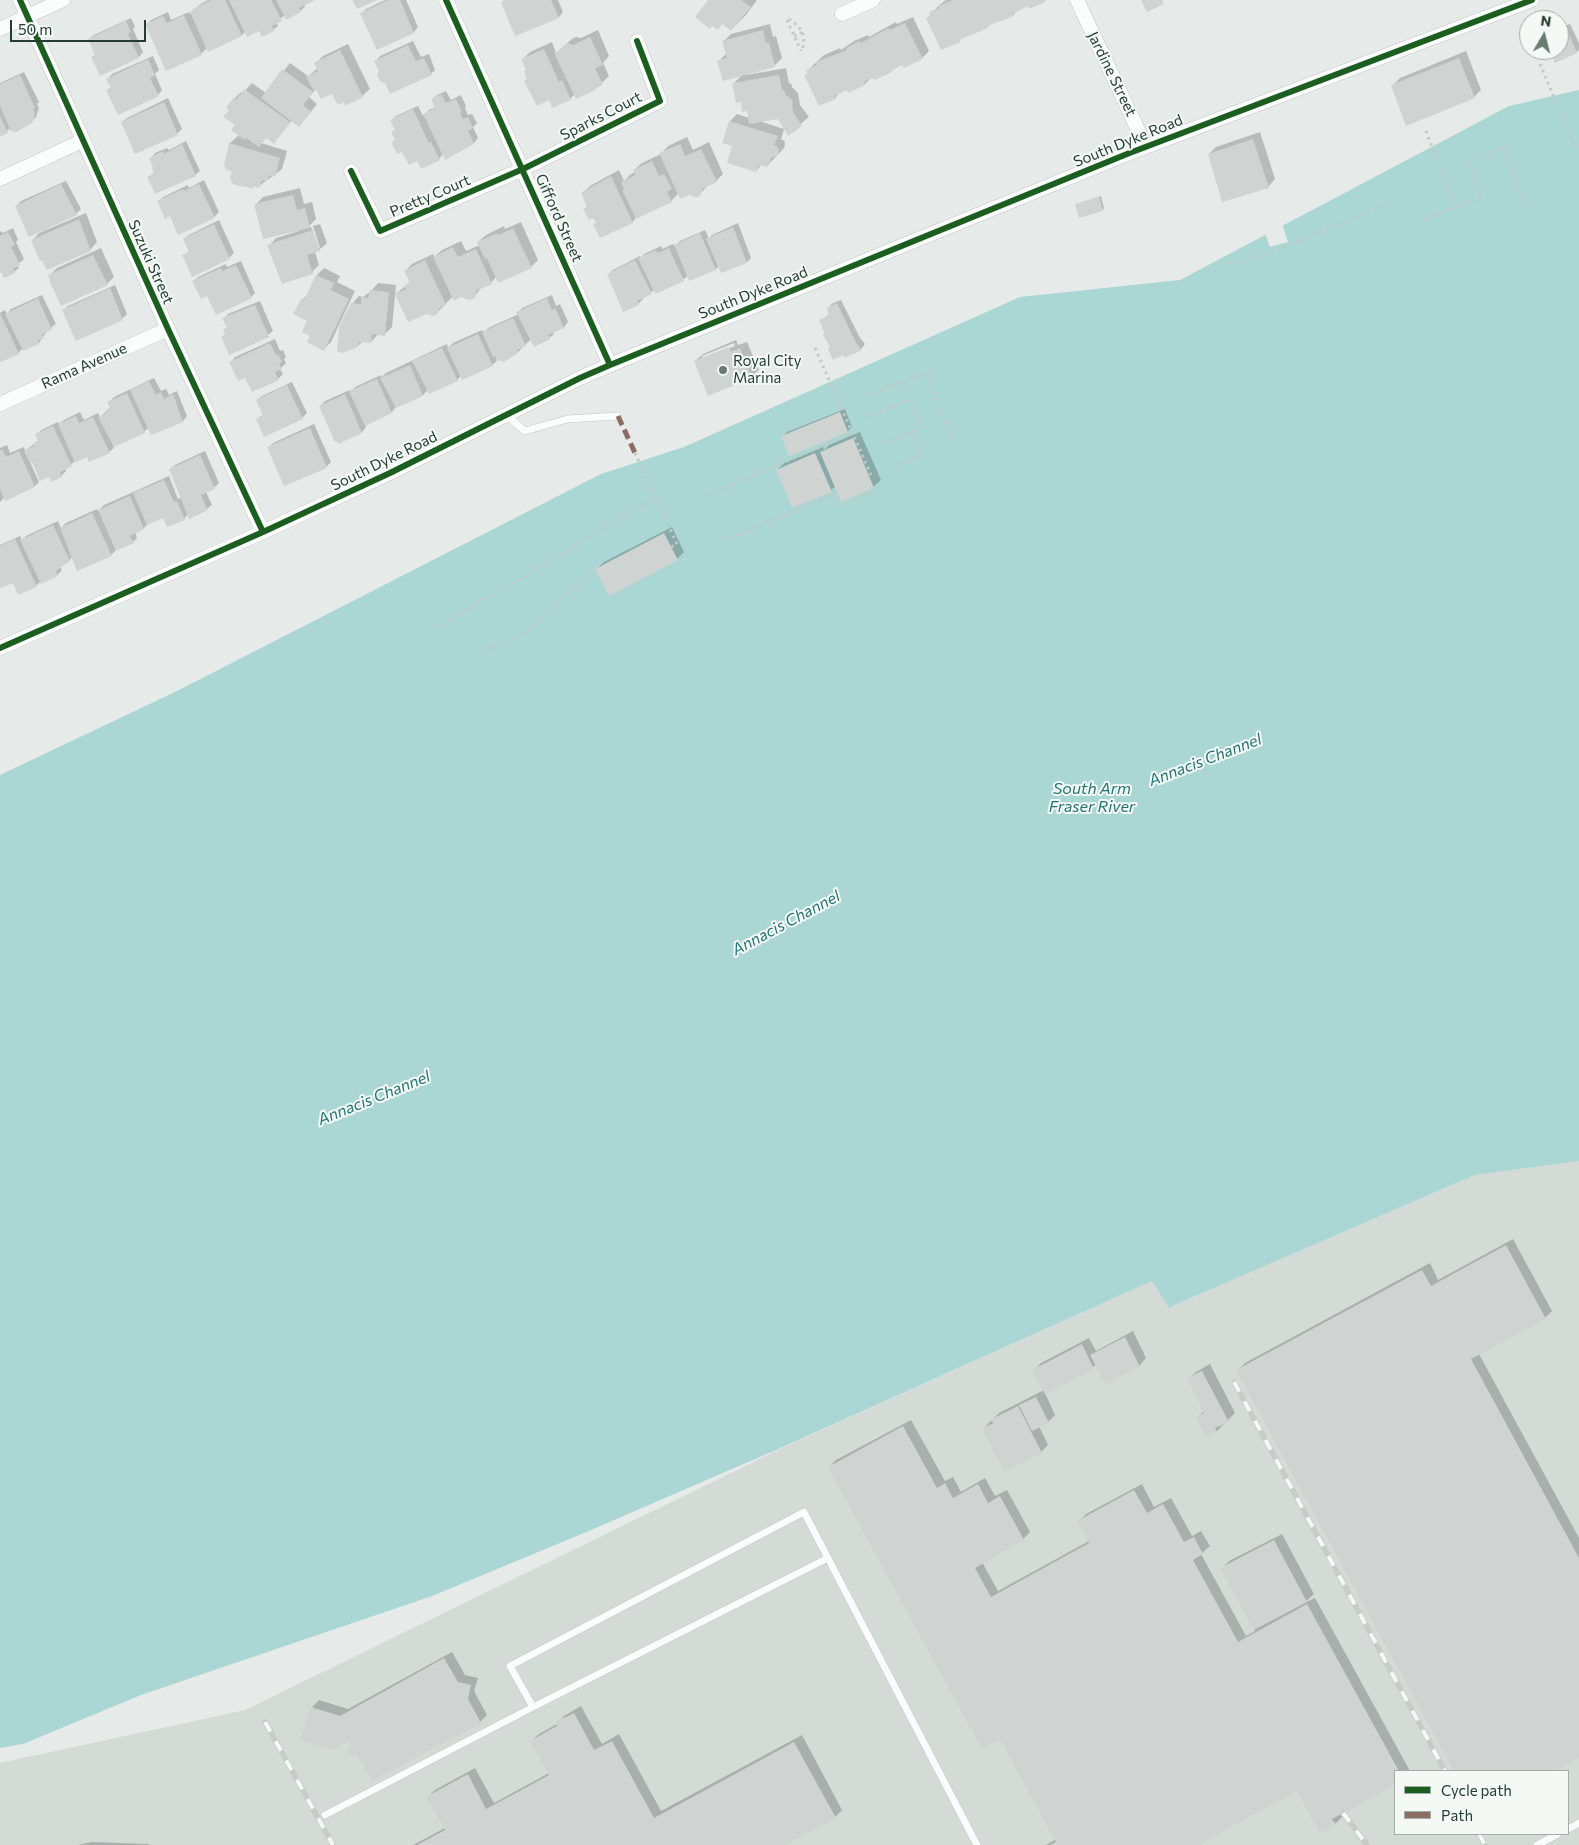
<!DOCTYPE html>
<html>
<head>
<meta charset="utf-8">
<style>
	body { margin:0 }
	#map { position:relative; width:1579px; height:1845px; overflow:hidden; background:#e6eae8; font-family:Commissioner,sans-serif }
	canvas { display:block }
	.legend { position:absolute; left:1394px; top:1770px; width:175px; height:65px; box-sizing:border-box; background:#f4f9f6; border:1px solid #a1aea8; margin:0; padding:6px 9px; list-style:none; font-size:15px; color:#243d32 }
	.legend li { display:flex; align-items:center; gap:10px; height:25px }
	.legend b { width:25px; border:1px solid #a1aea8 }
	.north { position:absolute; left:1519px; top:10px; width:50px; height:50px; box-sizing:border-box; background:#f4f9f6; border:1px solid #a1aea8; border-radius:50%; rotate:8deg; font-size:14px; font-weight:700; line-height:20px; text-align:center; color:#243d32 }
	.north::after { content:''; display:block; margin:auto; width:18px; height:22px; background:#687a72; clip-path:polygon(50% 0,100% 100%,50% 72%,0 100%) }
	.scale { position:absolute; left:10px; top:20px; width:136px; height:22px; box-sizing:border-box; border:2px solid #243d32; border-top:0; padding-left:6px; font-size:15px; line-height:18px; white-space:nowrap; color:#243d32; -webkit-text-stroke:4px #f4f9f6; paint-order:stroke }
</style>
</head>
<body>
<div id="map">
<canvas width="1579" height="1845"></canvas>
<ul class="legend">
<li><b style="height:6px;background:#1b5e20"></b>Cycle path</li>
<li><b style="height:6px;background:#8d6e63"></b>Path</li>
</ul>
<div class="north">N</div>
<div class="scale">50 m</div>
</div>
<script>
const g = document.querySelector('canvas').getContext('2d');
g.lineJoin = 'round';
function fillPath(path, color) {
  g.fillStyle = color;
  g.fill(path, 'evenodd');
}
function strokePath(path, color, width, dash) {
  g.strokeStyle = color;
  g.lineWidth = width;
  g.lineCap = dash ? 'butt' : 'round';
  g.setLineDash(dash || []);
  g.stroke(path);
}
function drawText(font, color, halo, rows, align = 'center') {
  g.font = font + ' Commissioner,sans-serif';
  g.lineWidth = 4;
  g.setLineDash([]);
  g.textBaseline = 'middle';
  g.strokeStyle = halo;
  g.fillStyle = color;
  for (const [text, x, y, turn = 0] of rows) {
    g.save();
    g.translate(x, y);
    g.rotate((+turn || 0) * Math.PI / 180);
    g.textAlign = isNaN(turn) ? turn : align;
    if (halo) g.strokeText(text, 0, 0);
    g.fillText(text, 0, 0);
    g.restore();
  }
}
fillPath(new Path2D(`
	M1579,1161V1845H0V1763L245,1710L782,1448L1152,1281L1170,1308L1186,1300L1475,1175ZM1395,1771H1568V1834H1395Z`), '#d4dbd7');
fillPath(new Path2D(`
	M1579,90V1161L1475,1175L1186,1300L1169,1308L1152,1281L776,1450L584,1533L432,1596L141,1695L23,1744L0,1748V775L177,691L601,474L684,447L1020,297L1180,280L1509,106Z`), '#aad6d4');
fillPath(new Path2D(`
	M1282,224L1288,242L1270,247L1265,233Z`), '#e6eae8');
fillPath(new Path2D(`
	M208,0H312L304,4L305,7L300,11L285,15L276,22L278,26L273,30L245,32L242,35L208,47L201,54L146,25L151,20L168,12L171,20L189,12L190,14L199,5Z
	M385,0H406L418,27L414,32L377,48L361,14L366,9Z
	M505,0H558L563,12L559,17L516,35L502,2Z
	M709,0H757L746,15L731,30Z
	M946,0H1046L1030,8L1029,5L1019,9L1013,15L991,24L987,27L963,37L959,41L928,18L938,6Z
	M913,17L929,51L922,58L903,63L891,71L872,77L865,84L849,91L847,88L841,91L835,98L806,76L809,72L808,70L824,55L840,48L841,50L854,41L868,35L869,37L896,22L897,24Z
	M131,18L135,27L133,29L143,52L139,57L101,74L96,54L89,39L94,35Z
	M770,24L773,37L776,36L782,58L774,66L745,73L746,75L786,68L789,84L791,83L792,87L798,93L800,105L809,117L788,134L779,117L759,121L784,129L781,140H784L785,144L784,148L767,166L762,164L756,171L734,145L730,121L737,114L749,118L748,109L734,83L743,74L719,61L726,54L724,41L731,34Z
	M1570,24L1579,43V50L1577,52L1551,50H1559V29Z
	M598,30L609,56L603,63L609,76L595,89L575,94L570,99H549L528,78L527,70L523,59L530,52L552,42L556,53L572,39L576,37L581,38Z
	M413,41L421,57L429,54L435,70L431,74L376,61L380,56Z
	M348,44L370,89L362,96L344,100L333,92L317,88L309,97L317,104L306,118L292,120L274,143L267,137L261,143L287,151L282,169L259,186L254,185L252,187L225,166L230,143L238,136L246,138L236,125L230,110L234,99L241,92L243,93L252,83L266,93L290,63L308,76L318,68L316,63L323,56Z
	M1466,51L1481,90L1474,97L1393,85L1400,78Z
	M153,56L159,70L155,74L162,90L158,95L108,90L111,87L108,79L112,74Z
	M24,72L39,102L37,104L39,108L36,117L31,122L11,128L0,136V83Z
	M446,91L451,100L461,95L466,106L465,108L468,115L472,114L477,123L473,127L478,138L474,143L445,158L443,154L439,159H418L393,142L396,139V129L392,120L396,116L418,106L423,116L429,110L436,107L432,99L437,95Z
	M168,98L182,129L177,134L122,122L127,118Z
	M1260,132L1275,179L1268,187L1209,154L1216,147Z
	M687,137L693,150L709,142L723,174L716,181L708,185L700,194L679,193L671,201L636,218L632,222L595,224L597,222L594,216L585,209L588,206L582,193L590,186L619,170L624,181L630,175L635,172L634,170L642,163L661,154L668,146Z
	M186,141L200,171L195,175L149,177L155,172V167L151,158L155,153L167,148L169,150Z
	M204,180L219,212L214,217L170,215L159,201L163,197L188,185L189,188Z
	M66,181L81,209L76,214L16,206L21,201Z
	M300,188L304,204L312,202L316,219L307,228L311,227L318,248H320L313,226L320,224L327,243L319,250L315,252L319,265L312,272L269,246L276,238L299,231L298,229L256,204L263,197Z
	M1101,196L1104,208L1103,210L1076,204Z
	M86,213L97,242L90,250L32,241L39,233Z
	M219,220L234,253L230,257L193,275L184,256L190,250L184,239L189,235Z
	M521,222L538,260L531,267L496,277L491,283L482,287L474,297L453,296L437,313L396,294L410,282L405,271L412,264L433,254L434,257L442,250L461,241L466,251L480,245L478,242L486,235L504,226L505,229Z
	M738,223L751,258L747,262L722,271L719,265L716,269L689,280L688,275L684,279L656,293L655,290L642,297L643,299L638,304L624,311L608,275L613,270L640,256L641,258L644,254L661,246L662,249L673,244L675,246L680,241L705,230L709,239L712,235Z
	M13,228L18,240L16,242L24,259L17,265L19,268L14,272L0,271V232L1,231L3,233Z
	M101,248L114,277L107,284L50,275L57,268Z
	M241,261L255,293L251,297L208,295L194,281L198,277L226,264L227,267Z
	M324,268L340,276L337,282L355,291L331,342L324,349L312,335L309,320L302,300L309,293L317,275Z
	M378,283L396,285L392,327L385,334H378L371,342L363,341L358,346L352,304L359,296L363,297L371,291Z
	M115,285L127,314L122,319L63,310L68,306Z
	M42,295L56,324L47,331L39,343L24,350L23,348L18,353L0,358V313L5,310L7,314L11,309Z
	M552,295L556,306L560,304L568,322L564,327L553,332L554,334L549,338L531,339L518,352L504,361L495,358L497,361L492,365L461,376L457,380L428,390L423,395L396,407L392,412L365,424L366,427L362,432L338,442L320,406L325,401L350,390L351,392L355,387L381,375L382,377L386,373L447,344L448,348L453,343L482,330L484,333L488,328L519,314L518,313L522,308Z
	M841,300L860,338L865,344L861,349L845,357L844,354L831,347L820,321L830,314L828,308L833,303Z
	M260,301L273,331L268,335L230,353L222,337L226,334L224,330L228,327L224,319L228,314Z
	M275,339L280,351L283,350L286,357L284,359L286,363L280,369L283,374L278,379L246,376L231,362L235,357Z
	M736,340L738,345L747,342L759,370L751,377L695,361L703,354ZM734,343L735,346L702,359V356Z
	M154,378L161,391L166,389L169,395L177,391L187,416L183,421L152,433L149,427L144,432L113,446L114,448L109,452L87,456L76,461L65,468L66,471L61,476L50,475L33,461L30,462L39,482L35,486L5,497L0,502V448L7,445L10,453L24,447L25,451L39,440L37,435L41,430L58,422L59,424L64,420L80,412L84,420L98,413L100,417L111,407L109,402L114,397Z
	M292,382L307,413L302,418L257,419L264,414L257,400L262,396Z
	M845,409L852,427L848,431L790,455L782,437L787,432Z
	M314,424L331,462L326,467L268,448L273,443Z
	M860,432L881,480L873,487L836,486L831,490L777,470L784,463L823,447L824,450L829,445Z
	M205,451L219,483L215,487L206,492L212,505L207,509L188,514L184,519L164,517L149,523L144,528L135,532L137,538L133,542L116,550L111,555L73,557L60,567L62,570L57,575L41,581L36,586L13,581L0,587V545L20,536L22,540L26,536L58,521L61,528L66,523L97,509L98,511L104,505L169,476L178,499L182,497L170,469L175,465Z
	M672,527L684,552L677,559L596,569L604,562Z
	M1513,1239L1552,1311L1545,1318L1479,1354L1579,1538V1757L1552,1771H1456L1238,1370L1245,1363L1430,1263L1438,1280Z
	M1133,1331L1146,1358L1139,1366L1096,1365L1045,1393L1055,1415L1048,1422L1039,1426L1048,1445L1041,1452L983,1429L999,1413L1044,1390L1034,1370L1041,1363L1089,1338L1096,1351Z
	M1210,1364L1235,1413L1217,1431L1198,1417L1205,1410L1188,1379L1196,1372Z
	M911,1420L945,1481L953,1477L961,1492L985,1478L995,1496L1007,1490L1030,1532L1023,1539L982,1562L998,1591L1089,1541L1079,1521L1086,1514L1142,1484L1154,1507L1171,1498L1192,1536L1201,1531L1210,1546L1201,1554L1246,1636L1255,1631L1222,1568L1229,1561L1282,1534L1314,1594L1304,1603L1315,1598L1410,1771H1395V1783L1340,1813L1342,1817L1335,1824L1297,1789L1195,1845H1046L1056,1839L1000,1738L829,1467L836,1460Z
	M452,1652L465,1675L478,1678L474,1691L487,1715L480,1722L351,1739L312,1707L319,1700L348,1709Z
	M581,1706L602,1744L619,1734L661,1811L802,1735L842,1810L835,1817L783,1845H413L445,1828L428,1797L435,1790L475,1768L494,1803L549,1773L531,1741L539,1734L557,1724L564,1716Z
	M92,1842L149,1844V1845H78Z`), '#0003');
fillPath(new Path2D(`
	M211,0H225L242,36L208,52L190,12L193,10V9Z
	M229,0H271L282,21L272,26L274,31L262,37L259,31L247,37Z
	M276,0H315L299,8L301,12L286,20Z
	M352,0H377L357,9Z
	M388,0H400L414,33L377,50L360,13Z
	M506,0H551L559,18L515,36L501,2Z
	M708,0H741L751,7L731,31L722,24L718,30L712,26L710,29L695,17Z
	M953,0H1044L1045,2L1029,9L1028,6L1012,14L1014,16L987,26L988,28L959,40L960,42L941,50L926,18L931,16L929,12L939,8L938,6Z
	M1141,0H1162L1164,4L1147,12Z
	M184,15L202,55L166,71L145,24L163,16L167,23Z
	M126,21L131,32L128,34L139,58L100,76L91,57L95,55L88,39Z
	M905,23L923,59L904,68L902,65L892,70V72L875,80L872,78L864,82L865,85L848,93L847,90L834,96L836,99L819,106L804,75L808,74L806,70L817,65L816,62L847,50L846,48L860,41L861,43L889,28L890,30Z
	M1566,27L1577,53L1555,63L1549,50H1559V30Z
	M763,30L766,43L769,42L775,67L723,81L717,61L727,58L722,41Z
	M590,37L603,65L595,68L603,85L595,88L596,90L576,99L554,53L561,50L563,46L568,43L573,45Z
	M408,45L416,61L424,58L432,75L390,94L385,83L381,82L377,75L379,71L374,61Z
	M544,49L559,82L562,80L571,100L552,108L549,100L537,106L524,81L527,79L524,71L526,70L521,59Z
	M340,50L363,97L345,106L344,102L338,105L332,94L321,99L316,89L313,90L306,76L318,71L314,63Z
	M1459,58L1475,98L1406,126L1391,85Z
	M148,59L155,75L150,78L159,96L118,115L106,90L111,88L106,79Z
	M282,69L313,92L303,105L311,112L299,127L261,98Z
	M20,75L35,108L33,109L35,114L32,123L16,132L11,131L0,106V84Z
	M779,75L782,90H784L786,95L792,100L793,112L802,126L788,136L778,119L749,124L747,111L742,112L741,102L736,103L732,83Z
	M244,89L290,122L274,144L266,138L259,147L246,138L244,140L231,130L235,125L223,117L229,110L226,108L233,98L236,100Z
	M441,94L446,103L456,99L462,112L460,113L463,119L468,117L473,128L468,131L474,144L445,160L423,114L435,108L431,99Z
	M164,102L178,135L135,154L121,122Z
	M413,109L429,143L431,142L440,160L421,169L417,161L409,165L402,152L397,154L391,142L395,140L391,132L395,130L390,120Z
	M0,116L8,133L0,137Z
	M729,121L778,136L774,146H777L779,151L777,156L771,158L768,167L759,165L756,172L727,163L732,146L722,143Z
	M1253,139L1269,188L1222,202L1208,154Z
	M229,143L280,158L275,177L269,175L267,181L262,180L259,188L253,186V189L243,186V187L233,184L230,178L232,171L227,170L224,166Z
	M182,144L196,176L155,194L147,177L154,174L152,168L153,167L149,158L163,151L164,154Z
	M680,144L685,156L701,149L717,182L702,189L701,195L696,198L690,195L680,199L659,153Z
	M652,161L659,176L664,174L672,189L667,192L672,202L636,219L622,190L624,189L621,182L635,175L633,170Z
	M611,176L633,223L600,238L593,224L596,223L593,218L589,220L583,209L587,207L581,193Z
	M61,184L77,215L29,237L15,206Z
	M199,184L215,218L178,235L170,216L165,219L157,201L183,189L184,191Z
	M293,195L297,210L305,208L310,228L263,239L254,204Z
	M1099,197L1103,211L1079,218L1075,204Z
	M79,219L91,251L47,270L42,260L40,261L31,240Z
	M214,224L230,259L192,277L182,255L189,252L183,239Z
	M733,227L747,263L721,273L706,239Z
	M513,228L532,268L498,283L487,258L485,259L477,242L497,233L498,235Z
	M313,230L320,251L307,255L313,274L282,284L267,245Z
	M8,232L15,245L11,247L20,265L13,269L15,273L4,278L1,272L0,273V236Z
	M700,233L716,270L689,281L674,245Z
	M453,247L458,257L476,249L492,284L476,291L475,298L469,300L461,297L454,301L433,257Z
	M669,248L684,281L655,294L638,258L656,250L658,253Z
	M93,255L108,285L61,306L49,280H50L48,275Z
	M425,260L446,305L439,308L438,314L432,316L427,314L408,322L395,294L406,289L404,286L410,283L404,271Z
	M635,260L652,294L637,301L639,305L623,312L607,274Z
	M236,265L252,298L216,315L207,296L201,299L192,281L221,268L222,271Z
	M316,275L334,283L331,290L349,299L324,351L307,342L310,336L302,332L307,321L293,314L301,299L304,300Z
	M110,288L123,320L76,341L62,310Z
	M370,290L389,292L385,336L372,334L371,343L359,342L358,347L342,353L337,351L339,327L351,303L361,304V297L368,298Z
	M38,298L52,330L42,334L44,338L38,340L39,344L23,351L5,314Z
	M547,298L552,310L555,308L564,328L548,335L550,339L534,347L516,312Z
	M837,303L856,343L862,350L844,358L843,355L833,360L828,349L830,347L823,335L825,334L819,320L829,316L827,308Z
	M255,305L269,337L229,355L221,337L225,335L223,330L227,328L222,318Z
	M0,313L19,354L1,362L0,361Z
	M513,318L526,346L517,350L518,353L504,362L497,360L496,356L493,357L482,332Z
	M478,334L493,366L462,380L447,348Z
	M270,343L276,355L278,354L282,362L279,364L282,369L275,372L279,380L252,392L245,378L238,381L229,362Z
	M729,347L731,352L740,348L752,378L708,396L694,361Z
	M442,348L458,381L429,394L412,361Z
	M410,365L423,396L396,408L380,378Z
	M377,379L392,413L365,426L349,391Z
	M149,381L156,395L161,392L164,399L173,394L183,422L151,435L130,390Z
	M287,385L303,419L264,437L256,419L263,416L256,400Z
	M127,393L145,433L114,447L98,417L108,412L106,410L110,408L107,402Z
	M345,394L362,433L338,444L337,441L335,442L319,406Z
	M840,412L848,432L789,456L781,436Z
	M76,416L79,423L93,417L110,453L89,462L87,457L75,463L58,424Z
	M53,426L72,466L60,472L62,477L51,482L49,477L40,481L32,462L30,463L24,451L34,446L33,444L38,441L35,434Z
	M310,428L327,468L284,486L267,447Z
	M853,438L874,488L841,502L820,452Z
	M2,449L6,457L19,451L35,487L5,501L0,489V450Z
	M815,453L832,492L792,508L776,470Z
	M200,455L215,489L201,495L208,510L189,519L169,469Z
	M164,480L174,502L177,501L185,520L167,527L163,518L147,525L133,493Z
	M130,496L144,529L130,536L134,543L116,551L98,510Z
	M92,513L112,556L77,571L60,528Z
	M53,525L70,561L56,571L58,576L41,584L20,540Z
	M664,533L678,560L609,596L595,569Z
	M15,539L37,587L18,595L13,583L0,588V546Z
	M1506,1245L1546,1319L1471,1359L1579,1558V1758L1554,1771H1454L1236,1370L1422,1270L1431,1286Z
	M1125,1337L1140,1367L1105,1384L1090,1355Z
	M1082,1344L1094,1369L1045,1394L1032,1370Z
	M1202,1371L1229,1422L1215,1428L1217,1432L1207,1438L1196,1417L1204,1413L1187,1378Z
	M1036,1397L1049,1423L1032,1431L1019,1405Z
	M1018,1406L1042,1453L1004,1472L982,1428L994,1423L990,1420Z
	M903,1426L937,1488L945,1483L953,1498L978,1484L988,1503L1000,1496L1024,1540L975,1568L991,1597L1089,1543L1077,1521L1134,1490L1147,1513L1163,1504L1184,1542L1194,1537L1203,1554L1193,1560L1238,1642L1307,1604L1399,1771H1395V1785L1332,1819L1336,1825L1320,1834L1297,1791L1198,1845H1050L1056,1842L1000,1739L982,1749L828,1467Z
	M1274,1540L1307,1602L1254,1630L1220,1568Z
	M444,1658L458,1682L471,1685L468,1699L481,1723L372,1781L358,1756L347,1753L350,1741L332,1750L300,1740L311,1707L340,1716Z
	M574,1713L594,1750L612,1741L654,1818L794,1742L836,1818L785,1845H417L445,1830L426,1797L468,1774L486,1809L549,1775L530,1741L557,1726L555,1722Z`), '#cfd3d1');
const lane = new Path2D(`
	M506,415L525,431L567,419L618,416
	M533,1707L510,1666L804,1512L977,1845
	M325,1815L533,1707L828,1558
	M1568,1829L1579,1823
	M1537,1845L1558,1834`);
const street = new Path2D(`
	M20,0L168,329L263,532
	M446,0L610,365
	M1077,0L1146,147
	M842,14L873,0
	M0,29L63,0
	M351,171L380,231L523,169L660,101L637,41
	M0,179L82,141
	M0,404L168,329
	M0,648L263,532L390,473L580,378L610,365L1127,154L1532,0`);
strokePath(lane, '#c3c7c5', 8);
strokePath(street, '#c3c7c5', 15);
strokePath(new Path2D(`
	M789,19C802,28 807,35 802,50
	M787,20L801,51
	M794,36L803,32
	M1540,64L1575,147L1579,145
	M1426,131L1455,207
	M1424,219L1482,197L1467,161L1503,147L1525,205
	M1228,264L1270,253L1386,204
	M815,348L871,475
	M868,395L928,372L937,406L955,441
	M868,417L911,399
	M883,443L922,427L904,381
	M635,453L677,544L671,547
	M894,465L920,456L912,431
	M703,497L853,433
	M730,538L833,494L839,506L870,493
	M438,627L655,498
	M481,654L528,630L595,569`), '#c2cac6', 3, [2.5, 4]);
strokePath(lane, '#fbfcfc', 7);
strokePath(street, '#fbfcfc', 14);
const rail = new Path2D(`
	M1234,1382L1445,1771
	M265,1722L333,1845
	M1343,1813L1367,1845
	M1479,1834L1485,1845`);
strokePath(rail, '#c7cbc9', 5.5);
strokePath(rail, '#f4f9f6', 4, [11]);
strokePath(new Path2D(`
	M618,416L635,453`), '#8d6e63', 5, [10, 5]);
strokePath(new Path2D(`
	M20,0L168,329L263,532
	M446,0L610,365
	M351,171L380,231L523,169L660,101L637,41
	M0,648L263,532L390,473L580,378L610,365L1127,154L1532,0`), '#1b5e20', 6);
for (const [x, y, r, color] of [
	[723,370,5,"#687a72"]
]) {
  const dot = new Path2D();
  dot.arc(x, y, r, 0, 2 * Math.PI);
  g.fillStyle = color;
  g.fill(dot);
  strokePath(dot, '#f4f9f6', 2);
}
drawText('15px', '#243d32', '#f4f9f6', [
	["Jardine Street",1112,74,64],
	["Sparks Court",601,116,-27],
	["South Dyke Road",1128,141,-22],
	["Pretty Court",430,196,-23],
	["Gifford Street",559,218,66],
	["Suzuki Street",151,262,66],
	["South Dyke Road",753,293,-22],
	["Rama Avenue",84,366,-24],
	["South Dyke Road",384,461,-26]
]);
drawText('15px', '#243d32', '#f4f9f6', [
	["Royal City",733,361],
	["Marina",733,378]
], 'left');
drawText('italic 16px', '#227574', '#f4f9f6', [
	["Annacis Channel",1205,760,-21],
	["South Arm",1092,789],
	["Fraser River",1092,807],
	["Annacis Channel",786,923,-28],
	["Annacis Channel",374,1098,-22]
]);
</script>
</body>
</html>
